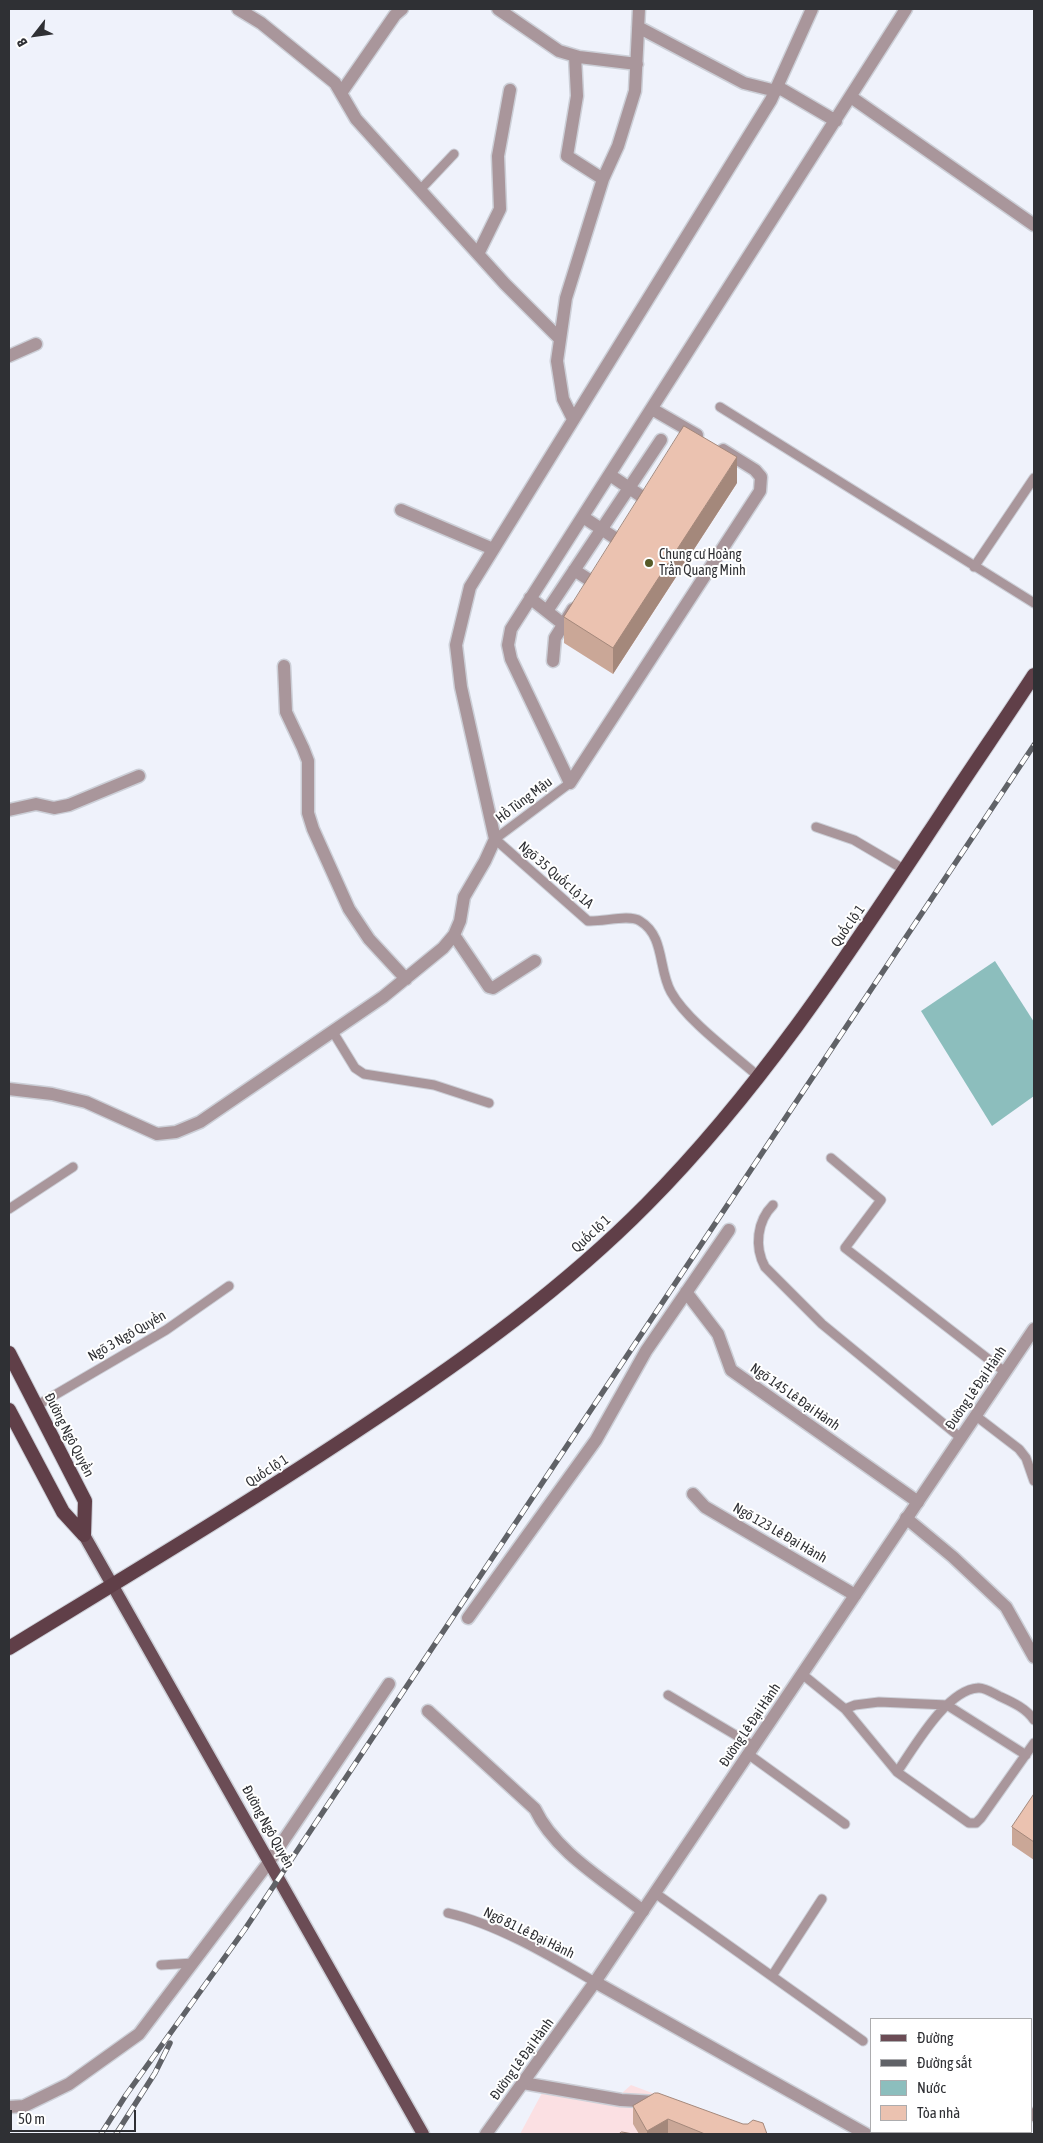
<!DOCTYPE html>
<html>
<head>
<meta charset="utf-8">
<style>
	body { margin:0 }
	#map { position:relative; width:1043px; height:2143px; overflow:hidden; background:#eff2fb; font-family:"Asap Condensed",sans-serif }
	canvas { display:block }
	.frame { position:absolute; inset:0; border:10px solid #2f3034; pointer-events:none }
	.legend { position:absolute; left:870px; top:2018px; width:162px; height:115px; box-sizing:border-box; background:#fff; border:1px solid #acacae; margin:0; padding:6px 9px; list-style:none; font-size:15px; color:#2f3034 }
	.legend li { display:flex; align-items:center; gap:10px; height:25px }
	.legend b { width:25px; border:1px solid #acacae }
	.north { position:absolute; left:10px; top:10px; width:50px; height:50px; -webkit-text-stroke:4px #fff; paint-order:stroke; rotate:240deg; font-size:14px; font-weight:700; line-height:20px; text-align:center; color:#2f3034 }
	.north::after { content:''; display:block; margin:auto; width:18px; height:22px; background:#2f3034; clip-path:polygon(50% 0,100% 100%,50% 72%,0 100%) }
	.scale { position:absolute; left:10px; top:2110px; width:126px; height:22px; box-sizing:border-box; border:2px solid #2f3034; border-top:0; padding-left:6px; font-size:15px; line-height:18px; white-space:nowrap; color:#2f3034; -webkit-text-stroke:4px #fff; paint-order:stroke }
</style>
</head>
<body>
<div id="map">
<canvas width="1043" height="2143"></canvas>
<div class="frame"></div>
<ul class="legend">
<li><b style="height:6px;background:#6b4c55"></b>Đường</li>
<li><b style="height:6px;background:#606267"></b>Đường sắt</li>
<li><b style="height:14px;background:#8cbebd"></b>Nước</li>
<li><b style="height:14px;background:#ebc2b0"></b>Tòa nhà</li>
</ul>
<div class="north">B</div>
<div class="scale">50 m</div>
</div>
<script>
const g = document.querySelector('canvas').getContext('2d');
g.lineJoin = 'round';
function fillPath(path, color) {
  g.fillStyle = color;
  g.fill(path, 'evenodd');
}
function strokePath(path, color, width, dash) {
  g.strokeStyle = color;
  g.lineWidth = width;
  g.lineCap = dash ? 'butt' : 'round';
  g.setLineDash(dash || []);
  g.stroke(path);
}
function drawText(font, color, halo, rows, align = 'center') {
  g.font = font + ' "Asap Condensed",sans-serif';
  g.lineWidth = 4;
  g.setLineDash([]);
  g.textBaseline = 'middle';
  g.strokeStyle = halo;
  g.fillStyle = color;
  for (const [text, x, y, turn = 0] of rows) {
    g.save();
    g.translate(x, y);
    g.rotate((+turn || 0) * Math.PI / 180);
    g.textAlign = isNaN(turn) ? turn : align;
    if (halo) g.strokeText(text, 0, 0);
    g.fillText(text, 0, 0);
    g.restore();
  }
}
fillPath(new Path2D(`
	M549,2080L622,2093L631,2085L761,2134H520Z`), '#fbe0e3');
fillPath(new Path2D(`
	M995,961L1034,1022V1096L992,1126L921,1011Z`), '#8cbebd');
const service = new Path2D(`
	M420,190L454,154
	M720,407L1034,603
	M974,567L1034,478
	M570,783L495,839L588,921C603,922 629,914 640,921C665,936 658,969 671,992C687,1021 733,1054 759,1077
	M816,827L854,840L905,870
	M333,1032L355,1068L364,1074L434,1085L489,1103
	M831,1158L881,1200L845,1248L1005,1372
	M773,1205C757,1221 754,1247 765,1267L822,1324L961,1438
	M9,1209L73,1167
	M36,1406L166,1330L229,1286
	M976,1416L1019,1449L1026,1458L1034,1481
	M802,1674L845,1709L897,1772L969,1823H976L981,1818L1034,1743
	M668,1695L754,1746
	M845,1709L855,1705L879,1702L947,1705L1026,1755
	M748,1754L845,1824
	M897,1772C914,1748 946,1690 978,1688C984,1687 993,1693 999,1696C1012,1702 1026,1708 1034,1720
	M655,1893L863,2041
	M448,1913C497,1924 552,1957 595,1982
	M161,1965L193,1963
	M772,1976L822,1899`);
const minor = new Path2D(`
	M238,9L261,23L335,83L356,119L505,284L560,339
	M498,9L559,51L579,57L637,64
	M638,27L744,83L776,91
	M575,56L577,96L567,156L603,179
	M778,87L836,121
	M341,93L395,15L402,9
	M851,97L1034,225
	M478,254L500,209L498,156L510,90
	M9,356L36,344
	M652,409L697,435
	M573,419L563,399L557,361L566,298L603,179L618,146L635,91L639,9
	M610,475L644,498
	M401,510L493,549
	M583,517L618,540
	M574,570L591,581
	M530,598L563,624
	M547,611L661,440
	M553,661L555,638L573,609
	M284,666L286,712L303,748L308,761V813L313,829L349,909L369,939L406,979
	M570,783L511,659L508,645L511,629L906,9
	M570,783L760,491L761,477L755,470L723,450
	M9,810L36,804L54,808L69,805L139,776
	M454,935L489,987L493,988L535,961
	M9,1089L52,1094L86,1102L157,1134L176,1132L200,1122L383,997L443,948L454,935L460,921L464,897L485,861L495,839L461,687L456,645L470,587L771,100L812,9
	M686,1292L718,1334L731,1370L918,1502
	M693,1494L705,1507L855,1595
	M906,1518L953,1557L1006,1607L1034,1657
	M468,1618L596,1440L646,1351L729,1230
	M428,1711L535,1809C555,1852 606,1881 643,1911
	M595,1982L866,2134
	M523,2083L621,2100L657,2102
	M9,2107L24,2106L69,2084L139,2034L269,1862L389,1684
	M1032,2115L1034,2114
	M1000,2134L1004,2132`);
const tertiary = new Path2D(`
	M486,2134L595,1982L1034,1329`);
const primary = new Path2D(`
	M84,1535L423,2134`);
const trunk = new Path2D(`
	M9,1353L85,1501L84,1535
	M9,1410L63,1512L84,1535
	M9,1648C130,1574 252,1501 370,1422C468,1357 564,1288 647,1204C763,1087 852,949 942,813C972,767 1004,721 1034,675`);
strokePath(service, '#cccfd7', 11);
strokePath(minor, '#cccfd7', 15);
strokePath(tertiary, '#cccfd7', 15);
strokePath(primary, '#cccfd7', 15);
strokePath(trunk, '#cccfd7', 16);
strokePath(service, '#a9969b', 9);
strokePath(minor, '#a9969b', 12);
strokePath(tertiary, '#a9969b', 12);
strokePath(primary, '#6b4c55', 12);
strokePath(trunk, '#603f48', 14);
const rail = new Path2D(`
	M101,2134L126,2095L245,1929L1034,745
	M116,2134L155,2073L170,2043`);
strokePath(rail, '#606267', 5.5);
strokePath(rail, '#fff', 4, [11]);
fillPath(new Path2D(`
	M737,483L613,674L564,643V617Z
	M1034,1794V1860L1012,1845V1827Z
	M633,2106L767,2134H639L633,2124Z`), '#caa797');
fillPath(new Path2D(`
	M737,457V483L613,674V648Z
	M668,2119V2134H647V2131Z`), '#a4887b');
const building = new Path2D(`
	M684,426L737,457L613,648L564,617Z
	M1034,1794V1842L1012,1827Z
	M655,2093H658L743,2124H748L753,2120L763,2123L767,2134H705L668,2119L647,2131L633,2106Z
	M622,2132L633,2134H619Z`);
fillPath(building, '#ebc2b0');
strokePath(building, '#a4887b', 1);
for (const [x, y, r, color] of [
	[649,563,5,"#575a27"]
]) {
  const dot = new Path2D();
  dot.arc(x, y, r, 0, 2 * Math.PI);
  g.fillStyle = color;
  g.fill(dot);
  strokePath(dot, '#fff', 2);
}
drawText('14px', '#2f3034', '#fff', [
	["Chung cư Hoàng",659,555],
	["Trần Quang Minh",659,571]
], 'left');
drawText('14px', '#2f3034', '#fff', [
	["Hồ Tùng Mậu",524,800,-37],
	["Ngõ 35 Quốc Lộ 1A",556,875,41],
	["Quốc lộ 1",848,926,-55],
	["Quốc lộ 1",591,1234,-43],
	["Ngõ 3 Ngô Quyền",127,1336,-30],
	["Đường Lê Đại Hành",976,1388,-56],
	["Ngõ 145 Lê Đại Hành",795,1397,35],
	["Đường Ngô Quyền",69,1435,63],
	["Quốc lộ 1",267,1471,-33],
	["Ngõ 123 Lê Đại Hành",780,1533,30],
	["Đường Lê Đại Hành",750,1725,-56],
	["Đường Ngô Quyền",268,1827,61],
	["Ngõ 81 Lê Đại Hành",529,1933,26],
	["Đường Lê Đại Hành",522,2059,-54]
]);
</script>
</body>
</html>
